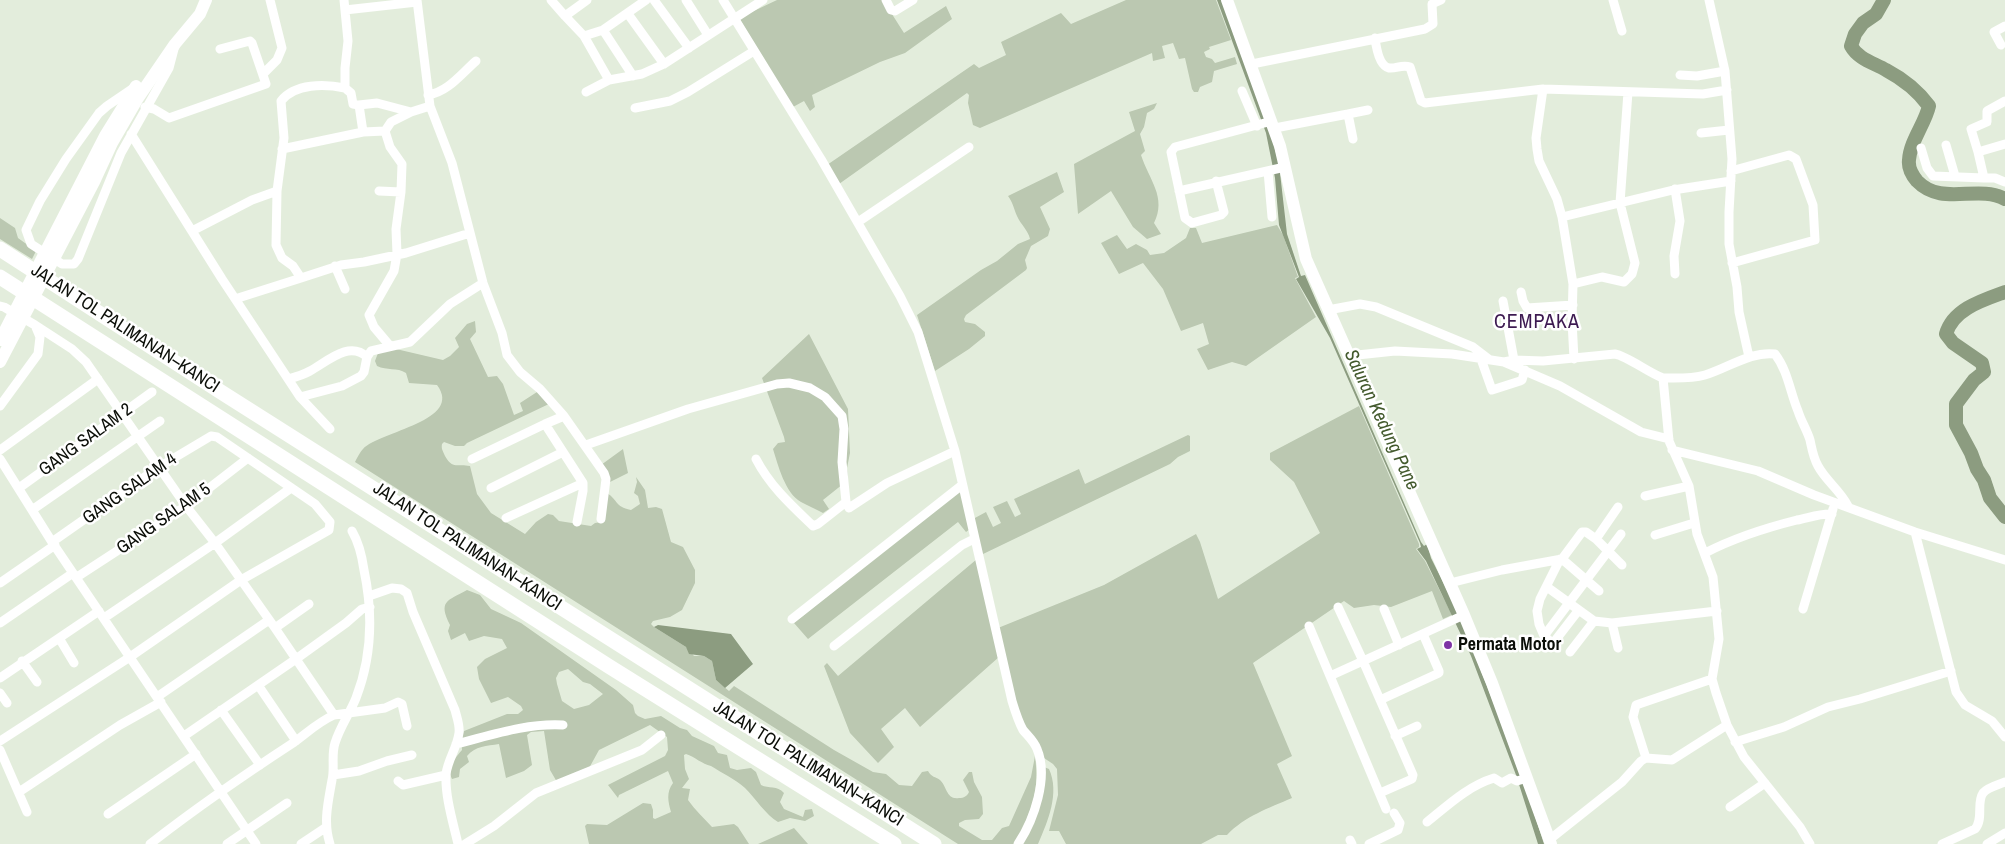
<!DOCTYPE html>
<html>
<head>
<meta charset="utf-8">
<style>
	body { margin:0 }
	canvas { display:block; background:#e3eddc }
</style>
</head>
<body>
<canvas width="2005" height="844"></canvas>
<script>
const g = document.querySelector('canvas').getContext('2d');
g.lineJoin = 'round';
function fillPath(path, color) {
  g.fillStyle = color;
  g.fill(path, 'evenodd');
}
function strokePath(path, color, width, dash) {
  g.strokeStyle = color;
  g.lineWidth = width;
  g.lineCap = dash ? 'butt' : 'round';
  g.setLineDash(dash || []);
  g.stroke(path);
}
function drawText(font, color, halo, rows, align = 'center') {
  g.font = font + ' "Archivo Narrow",sans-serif';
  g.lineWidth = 5;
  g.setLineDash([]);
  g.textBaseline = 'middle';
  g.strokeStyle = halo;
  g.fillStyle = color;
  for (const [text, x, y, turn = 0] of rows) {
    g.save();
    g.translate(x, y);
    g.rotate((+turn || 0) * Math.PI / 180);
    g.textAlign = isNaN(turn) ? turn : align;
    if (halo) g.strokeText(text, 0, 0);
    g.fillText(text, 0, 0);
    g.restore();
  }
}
fillPath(new Path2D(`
	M777,0H883L904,33L946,6L952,19L905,53L880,62L812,95L815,107L810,111L804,101L793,107L739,18Z
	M1126,0H1216L1231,40L1209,47L1210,49L1204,52L1206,57L1212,59L1215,63L1235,57L1237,64L1214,71L1212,82L1200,87L1198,92H1194L1192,89L1185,58L1179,59L1173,43L1162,46L1165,58L1153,61L1152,53L980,128L973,125L968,103L969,95L967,93L839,184L827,165L974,64L979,68L1006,55L1001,42L1061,13L1071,24Z
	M1157,103L1154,109L1147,113L1144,127L1140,134L1145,151L1141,155C1149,180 1167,197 1154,223L1161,234L1147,239L1133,227L1111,191L1078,214L1074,164L1135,131L1129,112Z
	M1057,172L1064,192L1040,207L1050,229L1048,236L1031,246L1025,260L1027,268L1026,270L966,315L964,319L965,322L975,324L985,332V336L969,349L935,371L917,315L981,270L997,261L1018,244L1030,239C1028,230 1021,225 1017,216C1014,209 1013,203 1008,196Z
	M0,218L15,228L18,238L36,251L32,259L0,239Z
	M1277,225L1283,235L1298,277L1295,278L1316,317L1246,366L1232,362L1208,370L1197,349L1209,344L1203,323L1181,331L1163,289L1143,263L1119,274L1101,243L1117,235L1127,249L1136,244L1147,250L1150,255L1164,253L1186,238L1190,228H1196L1202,243Z
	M475,321L476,332L470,339L488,377L497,376L503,384L514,415L523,411L520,403L537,392L551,403L467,443L464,446H455L444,442L442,444C441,449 443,451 445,456C453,470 457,463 470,466L477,494L491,513L525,534L536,522L548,514L553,515L559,521L591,526L595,523L602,522L607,493C619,501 614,506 631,510L640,504L638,496L634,493L637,482L636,477L645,490L648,508L656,507L662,509L671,542L683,547L695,570V583L682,610L670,617L653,621L651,624L654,627L686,647L694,656H704L712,661L716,680L729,691L734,686L834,750L873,772L886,774L899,785L912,786L922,772L928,771C932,778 935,776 940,780C947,786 946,800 959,798C964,798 967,796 969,792L963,780L969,772H972L974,782L982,797L983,814L979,819L965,820L959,823V826L982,840H992L1002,828L1009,826L1031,777L1035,756C1040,795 1031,809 1016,844H958L355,462C357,458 360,452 363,449C380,431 464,421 437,385L409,383L406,373C397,367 387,371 377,366L375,361L378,353L396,349L443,360L450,356L459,347L455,338L467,324Z
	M809,334L848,409L850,453L847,468L848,480L823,500L829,509L823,513C816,509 808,506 801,502C785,493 778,465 773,449L778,443L785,442L784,437L762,378Z
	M1359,406L1419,544V547L1416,549L1425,561L1452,615L1443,619L1432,591L1391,607L1374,605L1354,608L1344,601L1253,663L1292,756L1277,764L1292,798C1269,808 1245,816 1227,835H1218L1201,844H1066L1059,831H1049L1058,795L1057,769L1053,764L1044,758L1019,715L998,628L1104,585L1196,534L1200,542L1218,599L1320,533L1294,482L1270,460V453Z
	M1188,435L1190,436V451L1178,457L1170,464L981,555L973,519L986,512L993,527L1001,523L993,507L1007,501L1015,517L1021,514L1014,499L1079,469L1085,484Z
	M623,449L628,473L610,482L601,465Z
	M961,489L970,529L966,532L958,522L808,639L794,623Z
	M977,559L999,657L920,727L905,708L881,729L894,747L878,763L850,733L824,666L827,663L838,676Z
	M467,590L480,595L491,609L521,623L616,690L633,705L635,713L638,716L645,719L661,716L680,728L687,730L692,736L714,746L718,753L727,755L730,768L737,770L751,768L756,772L761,785C769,789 777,785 784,793L780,802L784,809L803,817L805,810L812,809L814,816L805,821L790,818L778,822C766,815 755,798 745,788C735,779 722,773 711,766C702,764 695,757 686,754L684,755L685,769L689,779L682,788L690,789L688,800C695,810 704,818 712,827L734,824L738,827L749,844H589L585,826L587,824L607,825L643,803L651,804L653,810V818L655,819L671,812C668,802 666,792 673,783L668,771L619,795L618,798L608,785L665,756L668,750L667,737L650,725L599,750L588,770L557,782L550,770L544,731L531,732L527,735L532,765L524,771L506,778L499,744C487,746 475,746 467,756L469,762L460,769L459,777L452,779C447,768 455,758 462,750L461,738L464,731L507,714H518L523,710L521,706L508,697L491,703L479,679L477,667L485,659L507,648L502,639L484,636L469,641L465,633L451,640L448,631L450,625C438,601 447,601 467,590ZM568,669L583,682L590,684L603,694L589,705L574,709L562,701L557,684L556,678L559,672Z
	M1044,767L1049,769C1060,793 1048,821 1038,844H1021Z
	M794,828L808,844H758Z`), '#bbc8b1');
fillPath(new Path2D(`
	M1217,0H1223L1264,109L1279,164L1287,234L1301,276L1305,275L1421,542L1424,546L1427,544L1431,558L1458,612L1521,773L1544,844H1538L1516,775L1471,656L1426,561L1417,549L1421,547L1420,543L1330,338L1296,279L1299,277L1279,225L1275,178L1266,133Z
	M658,625L731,634L753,664L725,688L716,680L712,661L704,656L689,654L686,647L654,627Z`), '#8c9c80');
strokePath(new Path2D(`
	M1884,0L1876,14L1863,23L1855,34L1851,46C1858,59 1874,63 1886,70C1903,79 1918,91 1929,106C1925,124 1910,141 1909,160C1908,168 1912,175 1917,181C1942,207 1977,184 2005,199
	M2005,292C1983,300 1953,309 1946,334L1953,343L1982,363L1984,372L1974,380L1956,404V425L1971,453L1977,469L1984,480L1990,498L2005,517`), '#8c9c80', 14);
strokePath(new Path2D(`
	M417,0L430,106L452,163L483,283L502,333L507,355L520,372L540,389L564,416L604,473L606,479L601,519
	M551,0L565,16
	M587,0L565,16L584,36L603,30L646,0
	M654,0L689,48
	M686,0L708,35
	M723,0L821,159L900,296L918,332L955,451L1012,701C1015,711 1018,721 1023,730C1028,736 1034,741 1037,749C1049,777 1034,820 1018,844
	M886,0L891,10L895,11L913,0
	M1613,0L1622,31
	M1709,0L1725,71L1732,159L1729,212V244L1737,287L1739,312L1749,357
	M345,10L417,2
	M628,14L664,64
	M603,30L633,76
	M584,36L609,80
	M1375,38C1376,46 1379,66 1389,68C1396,69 1402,64 1410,67L1421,101L1425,103L1543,89L1703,94L1727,90
	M2001,45L1994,32L2005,26
	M1252,64L1425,29L1433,24L1432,4L1441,0
	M264,73L277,60L282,48L270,0
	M1680,75L1697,76L1725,71
	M345,88C325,84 295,83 281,101L284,138L277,191L276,245L282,258L293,266L301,278L341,265L364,262L406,253L470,233
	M132,89L107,106L99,113L66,159L40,201L26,230L31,244L62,264H74L78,259L121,153L169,68L174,49
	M1543,89L1536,138L1537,149L1539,161L1557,199L1562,217L1573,284L1572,321L1574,359
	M1242,91L1257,126
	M586,92L609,80L642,74L664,64L763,0
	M428,95C448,92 461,74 476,61
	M2005,101L1987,111V122L1971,129L1978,152L2005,144
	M359,105L377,103L411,112L430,106
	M145,107L154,109L169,118L266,84L252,43L250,41L220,49
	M635,108L670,101L688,92L754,51
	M1348,114L1368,110
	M1275,128L1348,114L1353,139
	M385,131L391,122L411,112
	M363,132L385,131L390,147L402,164L401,192
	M1701,133L1729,130
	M131,134L222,279L300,397L330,429
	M1946,145L1955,176
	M1921,148L1927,168L1933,176L1984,178L1978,152
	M282,149L363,132L359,105L353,104L351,93L345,88V68L348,41L344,0
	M1268,171L1272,217
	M1731,171L1789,155L1796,159L1813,205L1815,240L1732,263
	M1984,178H1995L2005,182
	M1216,181L1224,212L1221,215L1192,223L1185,218L1171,152L1175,147L1272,121
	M1675,189L1680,221L1674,256L1675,274
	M379,191L401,192L396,229L397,254L394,271L369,315L374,327L390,346
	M1179,191L1285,167
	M1562,217L1673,190L1731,181
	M858,222L969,147
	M192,231L252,200L277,191
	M335,266L345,289
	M1573,284L1602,277L1624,282L1632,274L1635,263L1620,203L1628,92
	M1521,292L1523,301L1527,308L1573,305
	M235,299L301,278
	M1503,301L1514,360
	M0,306L4,307L35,325L40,337L38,354L0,406
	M1328,310L1360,304L1376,307L1473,347L1490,360
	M35,325L72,349L86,362L186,506L215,543L275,628L334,715L385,708L398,702L402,704L407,726
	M1348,356L1395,351L1452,354L1504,362L1514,360L1543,361L1615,354C1627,356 1649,373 1663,378
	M1481,359L1492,390L1520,381L1522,380L1525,370
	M1504,362L1560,386L1641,432L1669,439
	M288,379C296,377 303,375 310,371C327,362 349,340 367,357
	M300,397L342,386L361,376L364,372L367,357L371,351L410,342L450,304L483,283
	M564,416L545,424L583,483V491L577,522
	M586,445L688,409L777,384L789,383L810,388L825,397L842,416L844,429L842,462L846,502L849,508L887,483L955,451
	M0,450L98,379
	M1672,450L1758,471L1814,495L1915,532L2005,560
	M0,459L52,542L256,844
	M472,459L545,424
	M756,459C770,486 791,505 813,526L818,524L846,502
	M19,488L152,392
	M491,488L563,452
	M1645,496L1689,486
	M1618,507L1596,539L1622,565
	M32,510L160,421
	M506,518L583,483
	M1915,532L1956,692L1965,705L1992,721L2005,737
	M1655,535L1694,523
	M1705,553C1734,538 1765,528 1797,520C1808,518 1821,513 1832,514
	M1560,559L1540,599L1537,611L1539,624L1544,636L1551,642H1554L1578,611
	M1562,559L1582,532H1586L1596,539
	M77,577L186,506L248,458
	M0,583L55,545
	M1450,583L1502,570L1562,559L1599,591
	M1547,587L1594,621L1570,652
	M369,596L392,588L401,589L407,593L413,612L455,710C457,718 460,725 459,733C457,748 448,759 446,774C445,797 453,822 458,844
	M1384,609L1399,645
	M1803,609L1833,509
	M104,618L215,543L291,488
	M792,619L962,485
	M1594,621L1612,623L1717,611
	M0,623L73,573
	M1612,623L1618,648
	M1309,626L1330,676L1363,661L1338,607
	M275,628L309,604
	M1544,636L1621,534
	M59,638L74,663
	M834,646L962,545L974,539
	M22,661L37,682
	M1330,676L1386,809
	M0,678L99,611
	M258,685L296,741
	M0,693L7,703
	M157,697L269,620
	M1380,700L1439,673V671L1423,634
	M221,710L260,765
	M184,736L296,659L346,623L362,609L370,607
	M1395,736L1417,726
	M0,741L130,657L241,580L329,530L330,522L315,504L217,437L211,436L159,467L52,542
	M1735,742L1784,727L1828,707L1860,699L1951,671
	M456,744C492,735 526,723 563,725
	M0,750L27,812
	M1646,758L1633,717L1636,705L1712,679
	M333,775L359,771L387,761L412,755
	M398,781L403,785L446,775
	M19,792L120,725L161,702
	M1380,793L1412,779L1413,775L1363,661L1464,615
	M1730,807L1765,783
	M108,814L196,754
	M1427,822C1448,805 1468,786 1494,778L1502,783L1511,778L1517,781L1527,778
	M1350,840L1352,844
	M1549,840L1622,782L1641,761L1646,758L1672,760L1727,725
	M150,844C196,808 244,775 293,743C307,733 318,722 334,715
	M227,844L287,803
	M301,844L325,828
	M330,844C323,822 328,803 332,780C335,768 331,755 335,743C340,727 350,713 356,698C372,657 373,613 364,570C362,556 359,543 352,531
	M465,844L494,826L536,793L642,750L661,735
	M1369,844L1398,830L1400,823L1394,813
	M1810,844L1800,827L1744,757L1727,725L1716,693L1712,679L1719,639L1713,577L1697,534L1689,486L1669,441L1663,378C1677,378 1691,379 1705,375C1728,368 1751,351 1775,354C1788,371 1790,392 1798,411C1801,421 1807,430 1810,440C1812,449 1813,457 1818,466C1826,481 1840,490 1848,506
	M1942,844L1975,829C1984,819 1976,803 1983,793C1988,787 1998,785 2005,782
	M1987,844L2005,833`), '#fff', 9);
strokePath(new Path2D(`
	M1227,0L1280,146L1306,259L1464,615L1492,683L1551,844
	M0,340L105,136L136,86
	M0,362L94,182L112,143L138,98L175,44L200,14L206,0`), '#fff', 12);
strokePath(new Path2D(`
	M0,249L221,392L934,844
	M0,277L610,667L894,844`), '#fff', 15);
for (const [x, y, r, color] of [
	[1448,645,5,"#7e33a5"]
]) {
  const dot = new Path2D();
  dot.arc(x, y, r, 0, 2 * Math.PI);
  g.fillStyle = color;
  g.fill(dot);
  strokePath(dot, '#fff', 2);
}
drawText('18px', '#0b0e08', '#fff', [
	["JALAN TOL PALIMANAN–KANCI",125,329,33],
	["GANG SALAM 2",86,440,-36],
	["GANG SALAM 4",130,489,-35],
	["GANG SALAM 5",164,519,-35],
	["JALAN TOL PALIMANAN–KANCI",467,547,33],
	["JALAN TOL PALIMANAN–KANCI",808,764,32]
]);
drawText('bold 18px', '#0b0e08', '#fff', [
	["Permata Motor",1458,645]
], 'left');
drawText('italic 19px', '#435a2d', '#fff', [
	["Saluran Kedung Pane",1381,420,65]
]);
g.letterSpacing = '1px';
drawText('20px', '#3d1a51', '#fff', [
	["CEMPAKA",1537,323]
]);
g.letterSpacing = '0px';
</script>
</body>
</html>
